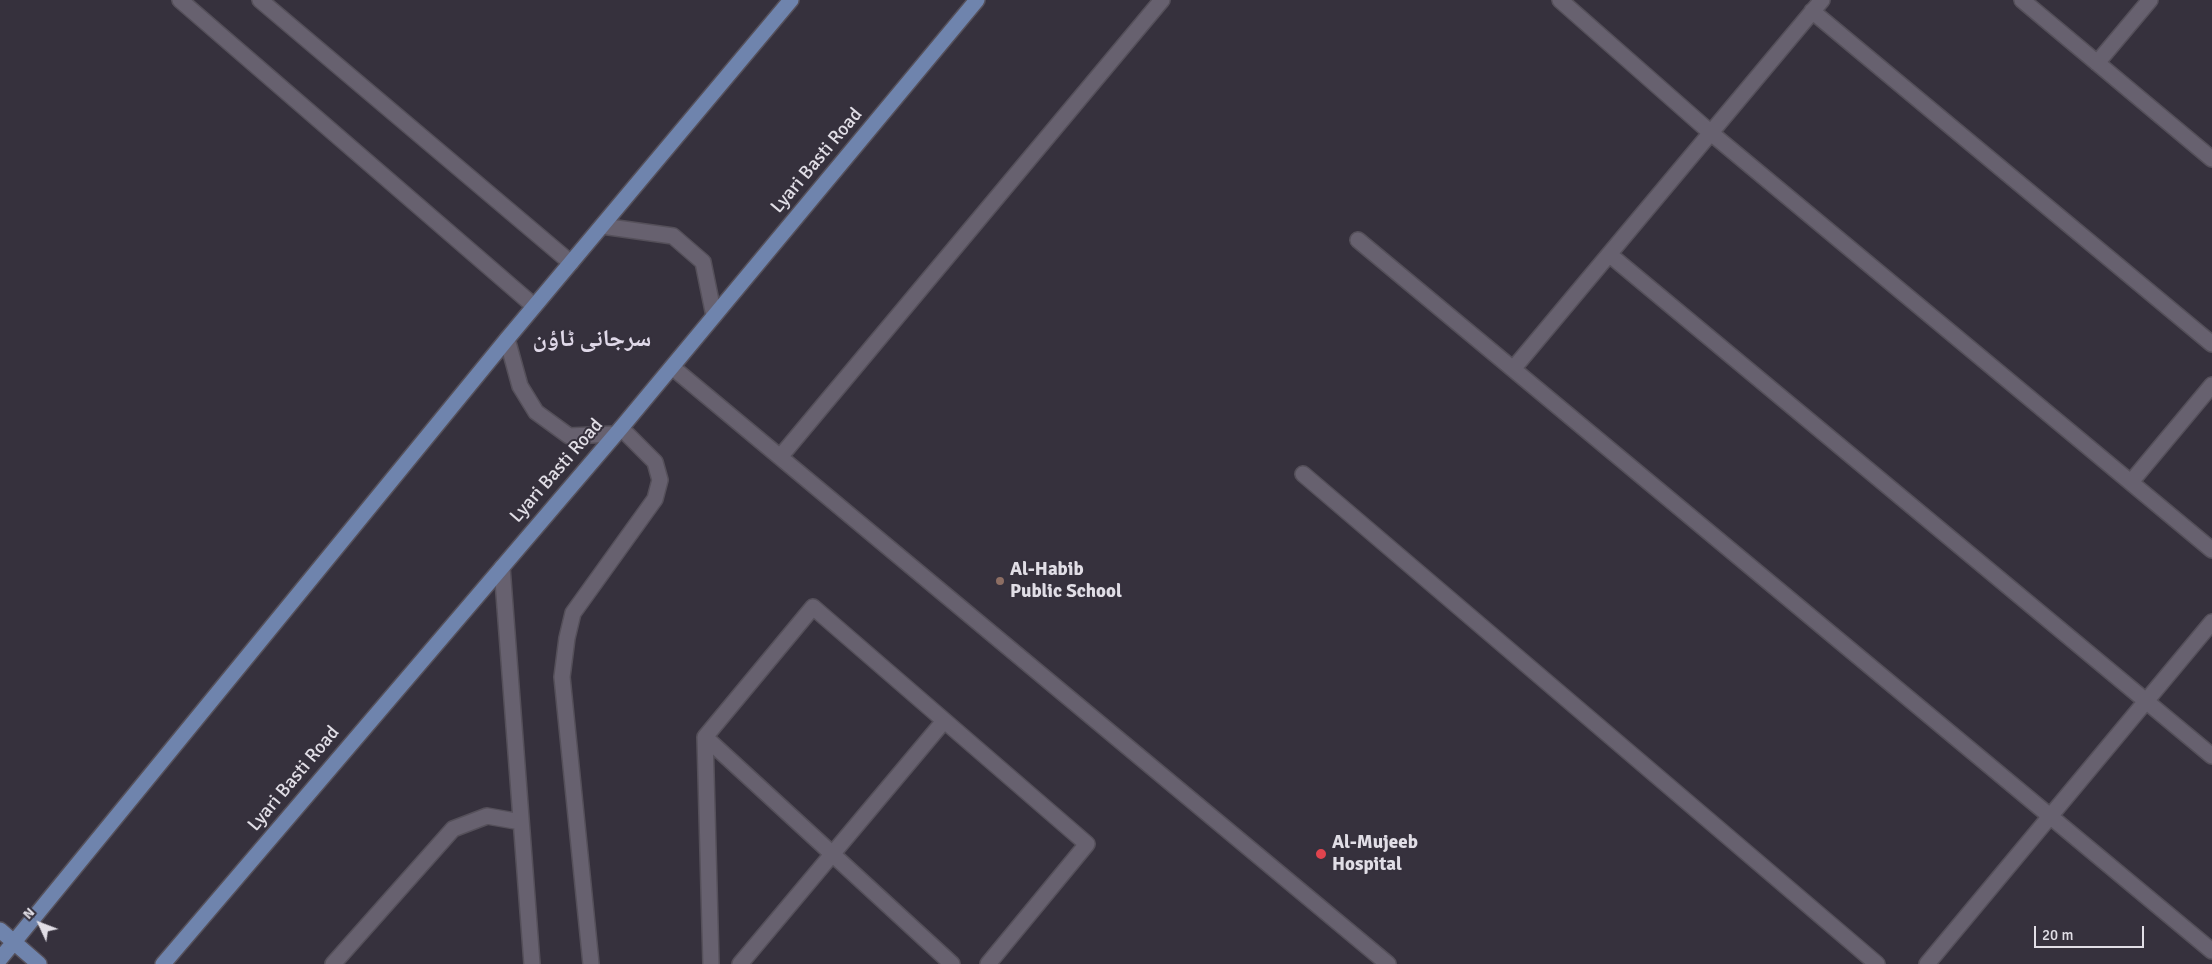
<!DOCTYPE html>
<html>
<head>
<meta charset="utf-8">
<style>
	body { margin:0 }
	#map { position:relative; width:2212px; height:964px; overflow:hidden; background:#36313d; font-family:Signika,sans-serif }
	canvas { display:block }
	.north { position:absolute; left:15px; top:899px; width:50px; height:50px; -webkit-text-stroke:4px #36313d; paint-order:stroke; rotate:313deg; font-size:14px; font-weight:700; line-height:20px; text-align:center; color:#e1dee6 }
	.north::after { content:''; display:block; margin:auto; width:18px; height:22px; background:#e1dee6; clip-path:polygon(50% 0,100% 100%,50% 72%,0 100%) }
	.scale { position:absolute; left:2034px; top:926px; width:110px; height:22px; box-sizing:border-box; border:2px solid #e1dee6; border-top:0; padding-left:6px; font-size:15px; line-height:18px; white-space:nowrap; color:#e1dee6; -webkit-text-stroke:4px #36313d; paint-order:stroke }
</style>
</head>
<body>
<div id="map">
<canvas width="2212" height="964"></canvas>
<div class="north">N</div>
<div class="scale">20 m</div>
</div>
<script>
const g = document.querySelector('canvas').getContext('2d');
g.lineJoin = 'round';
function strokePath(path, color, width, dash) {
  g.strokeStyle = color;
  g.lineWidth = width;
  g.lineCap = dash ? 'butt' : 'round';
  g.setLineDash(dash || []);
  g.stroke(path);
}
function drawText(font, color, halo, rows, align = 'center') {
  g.font = font + ' Signika,"Noto Naskh Arabic",sans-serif';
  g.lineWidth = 4;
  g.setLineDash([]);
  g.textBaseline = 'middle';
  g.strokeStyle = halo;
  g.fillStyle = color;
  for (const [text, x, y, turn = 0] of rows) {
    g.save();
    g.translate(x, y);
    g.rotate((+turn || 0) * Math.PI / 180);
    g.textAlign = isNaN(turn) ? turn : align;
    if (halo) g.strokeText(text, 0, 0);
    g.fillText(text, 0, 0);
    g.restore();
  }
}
const minor = new Path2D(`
	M180,0L534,306
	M260,0L571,263
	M1560,0L1711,133L2212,550
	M2022,0L2212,159
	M1812,11L2212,344
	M2097,63L2150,0
	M602,226L673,236L703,262L714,316
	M1358,240L2212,951
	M1610,255L2212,756
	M507,339L520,386L536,412L569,436L615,434
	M672,367L1388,964
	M1513,369L1822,0
	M780,457L1162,0
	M1303,474L1877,964
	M2131,482L2212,385
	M502,567L532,964
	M705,737L952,964
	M333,964L453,829L487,816L521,822
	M591,964L562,677L567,638L573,613L655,499L660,480L655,462L621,428
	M711,964L705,737L813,607L1087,844L988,964
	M740,964L944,721
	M1927,964L2212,622`);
const major = new Path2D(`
	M0,930L39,964
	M0,959L507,339L791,0
	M163,964L621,428L977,0`);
strokePath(minor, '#55505a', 18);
strokePath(major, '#55505a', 18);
strokePath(minor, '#67616f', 15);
strokePath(major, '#6f84ad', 15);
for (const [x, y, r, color] of [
	[1000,581,5,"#8d6e63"],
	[1321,854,6,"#e0444e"]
]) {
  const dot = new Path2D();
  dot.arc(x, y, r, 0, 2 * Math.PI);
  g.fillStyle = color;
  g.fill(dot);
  strokePath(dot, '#36313d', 2);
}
drawText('19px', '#e1dee6', '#36313d', [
	["Lyari Basti Road",817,161,-50],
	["Lyari Basti Road",557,471,-49],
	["Lyari Basti Road",294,779,-50]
]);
drawText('bold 19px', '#e1dee6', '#36313d', [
	["Al-Habib",1010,570],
	["Public School",1010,592],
	["Al-Mujeeb",1332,843],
	["Hospital",1332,865]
], 'left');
drawText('bold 24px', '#e0d9e9', '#36313d', [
	["سرجانی ٹاؤن",592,340]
]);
</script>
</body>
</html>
